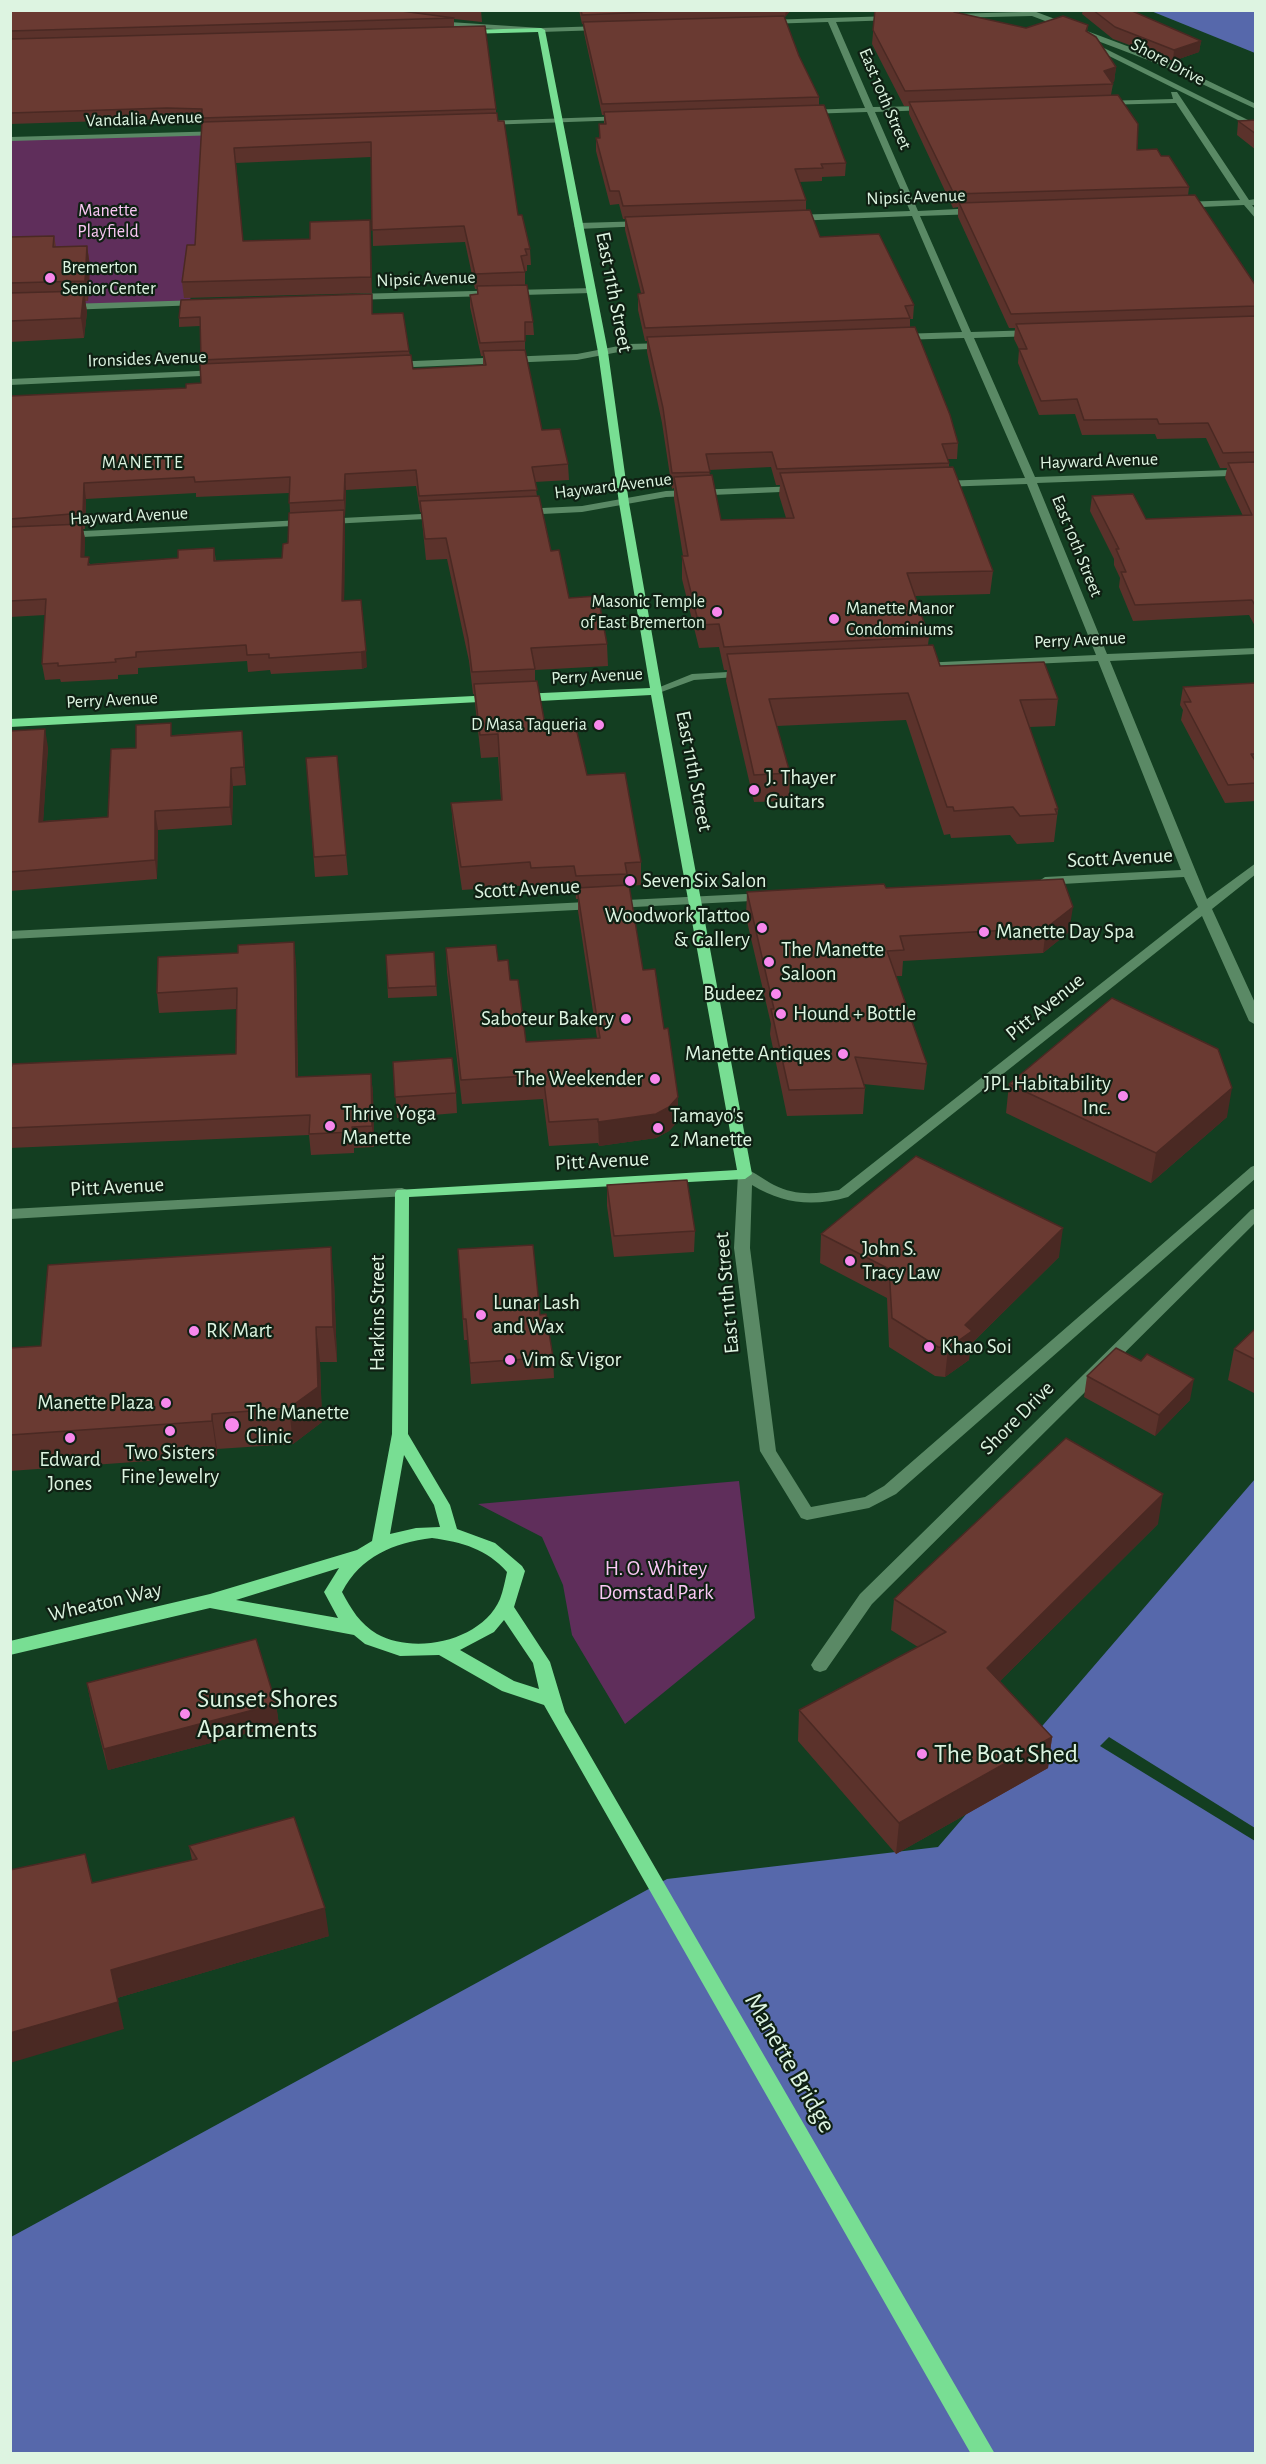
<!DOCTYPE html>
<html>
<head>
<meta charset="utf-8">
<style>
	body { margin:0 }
	#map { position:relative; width:1266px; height:2464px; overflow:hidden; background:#133e21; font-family:"Alegreya Sans",sans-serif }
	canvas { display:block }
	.frame { position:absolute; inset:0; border:12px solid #ddf4e1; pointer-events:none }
</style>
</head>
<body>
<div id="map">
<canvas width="1266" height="2464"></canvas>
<div class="frame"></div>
</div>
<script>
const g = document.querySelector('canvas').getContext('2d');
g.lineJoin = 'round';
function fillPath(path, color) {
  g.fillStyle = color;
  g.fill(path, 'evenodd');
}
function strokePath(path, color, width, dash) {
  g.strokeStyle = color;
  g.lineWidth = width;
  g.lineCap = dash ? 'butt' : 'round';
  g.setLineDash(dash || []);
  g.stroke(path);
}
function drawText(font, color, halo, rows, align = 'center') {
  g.font = font + ' "Alegreya Sans",sans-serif';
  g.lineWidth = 4.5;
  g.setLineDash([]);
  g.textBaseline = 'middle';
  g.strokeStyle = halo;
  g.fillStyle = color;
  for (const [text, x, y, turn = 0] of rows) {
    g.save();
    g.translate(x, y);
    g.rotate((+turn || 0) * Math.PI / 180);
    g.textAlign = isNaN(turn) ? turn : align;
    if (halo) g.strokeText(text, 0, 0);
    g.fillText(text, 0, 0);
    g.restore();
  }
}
fillPath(new Path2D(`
	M205,133L190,303L11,309L10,139Z
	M739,1481L755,1618L625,1724L572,1635L563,1585L542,1537L478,1504Z`), '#5f2e5b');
fillPath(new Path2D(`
	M1151,11H1255V53Z
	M1255,1479V2453L11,2454V2237L667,1879L938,1847Z`), '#5668ab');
fillPath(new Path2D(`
	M1109,1737L1255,1828V1841L1100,1746Z`), '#133e21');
fillPath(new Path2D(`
	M1020,10H1031L1167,61L1256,104V109L1161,65L1032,16L949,18L945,16L949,14L1022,12Z
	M892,16L895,20L836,22L873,107L929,106L933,108L929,110L875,112L918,211L977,208L981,211L977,214L920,216L971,332L1035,330L1040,333L1035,336L974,338L1035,477L1256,469V475L1037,483L1107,654L1256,648V654L1110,661L1207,899L1256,863V874L1212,909L1256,1005V1025L1249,1021L1202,916L848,1197C813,1207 783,1204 752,1185L750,1248L776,1451L811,1507L865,1497L884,1486L1251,1167L1256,1165V1178L896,1494L869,1508L807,1520L801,1518L760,1451L734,1248L738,1174L745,1169C755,1172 764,1180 774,1185C795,1196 816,1194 839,1190L1198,907L1184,877L1045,885L1039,881L1045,877L1181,870L1098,661L920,669L914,666L920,663L1096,655L1027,484L941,487L936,484L941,481L1025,478L964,338L900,340L895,337L900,334L962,332L912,216L794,221L790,218L794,215L910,211L867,112L807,114L803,112L807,110L865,108L828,22L766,24L762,22L766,20Z
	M434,21L541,28L602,26L606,28L602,30L541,32L431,25Z
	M1090,41L1256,124V129L1087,45Z
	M1171,92H1177L1249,200L1256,199V205H1252L1256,210V219L1244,205L1181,208L1177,205L1181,202L1240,200L1176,103L1103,105L1099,103L1103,101L1173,99Z
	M627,116V120H624L486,125L482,123L486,121Z
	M225,131V135H222L10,141V137Z
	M647,221L648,223L644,226L578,229L574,226L578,223Z
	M594,288L596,290L591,293L352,300L347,297L352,294Z
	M202,300V304L199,305L67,310L62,307L67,304Z
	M666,343L671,346L669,348L629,350L577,360L391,368L386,365L391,362L577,354L629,344Z
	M220,370L223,371V375L10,385V379Z
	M800,486L804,487V491L666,497L582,512L522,515L517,512L522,509L582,506L666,491Z
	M441,513L445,514V518L64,538L59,535L64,532Z
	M746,671L750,672V676L694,680L656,694L650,691L692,674Z
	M766,893L772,897L771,900L10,939V931Z
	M402,1188L407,1190L409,1193L407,1196L10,1219V1209Z
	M1256,1208V1222L872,1604L826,1670L820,1672L814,1670L811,1665L814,1660L860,1594L1251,1210Z`), '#5a8965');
fillPath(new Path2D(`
	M541,28L545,30L608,352L629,503L662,691L752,1174L745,1179L409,1197L408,1434L450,1505L457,1529L495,1543L522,1566L525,1571L514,1607L550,1662L565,1712L995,2454H971L544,1705L502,1691L439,1655L400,1656L365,1644L354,1635L210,1608L10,1655V1641L210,1594L357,1550L372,1541L392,1434L395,1193L397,1190L737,1170L651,695L521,702L515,698L521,694L650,688L619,503L598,352L538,32L465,34L461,32L465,30ZM404,1455L434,1505L440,1527L416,1528L390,1534ZM432,1538C462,1542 487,1549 507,1572C505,1581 503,1591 500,1599C482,1641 415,1655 377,1634C360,1624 351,1609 342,1592C361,1556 393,1543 432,1538ZM339,1568L324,1592L338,1618L236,1600ZM504,1620L533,1663L539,1689L514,1681L460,1650L494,1632Z
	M494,695L500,699L498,701L10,727V719Z`), '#78de93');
fillPath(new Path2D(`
	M10,10H481L482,22L454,19V27L496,109V113L518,215L530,249L531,265H527V271H525V285L533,322L534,335H525V351L542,430L568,464L569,480L535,482L537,496L551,551L569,598L607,644L608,666L535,670V681L546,730L587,775L641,862V885L629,886L643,970L664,1029L678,1097V1121L669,1131L656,1138L599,1146L598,1143L549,1146L543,1099L462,1104L447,972L446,948L498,961L510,980L526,1042L597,1038L578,911V899H576L575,889L532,891L531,885L462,890L453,826L451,803L501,800L498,757L481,758L474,694H473L469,661L447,559L426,560L421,512H420L416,486L346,490L345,516H344L345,526L344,601L367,667L362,669L271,674L270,670L248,672L247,661L138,668V674L118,675V679L61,682L60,679L45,680L42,664L45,615L10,617V396L186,388L201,383L200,326L179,327V318L181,300L372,314L409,351L413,369L483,365V356H481L470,307V295L477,294V289H475L465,242L373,246L371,157L236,163L243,241L310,239L370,220L372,293L184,298L182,282L195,245L202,119H168L10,124ZM196,493V497L289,493L290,513L288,543L282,558L216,561L214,548L178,558L90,564L84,557L85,539L83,529H85L86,499Z
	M579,10H791L785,17H784L799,56L819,97V105L846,163L845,176L822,177V181L799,182L806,200V210L820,237L914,305L913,319H910V328L958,443L957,459H947L949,463V467L993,571L990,594L915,596L929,637L928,645L940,666L1058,699L1055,726L1029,727L1058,809L1054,842L1017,844L1010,835L951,838L950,834L944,835L906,720L777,726L790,773L789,801L754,802L726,681L727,670H724L719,647L699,648L682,579V556H683L674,499V488L672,489L662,423L647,352V341H645L638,310V296L641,293L625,230V219H623L619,204L610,205L596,151V138H599V124H604V115H602L584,33L583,24H582ZM771,467L776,485H780L779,495L786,518L721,520L710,475L709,470Z
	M875,10H959V13L1026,28L1088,25L1087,32L1116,67L1114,82L1112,83L1113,84L1111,95L1137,150L1161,156L1189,187L1188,196L1256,286V628L1249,615L1133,621L1119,587L1120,578L1114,565V559L1090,511L1092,496L1146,519L1243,516L1225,478L1227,468H1220L1206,438L1157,439L1155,434L1082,435L1075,414L1039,415L1018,363L1019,349L1014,339L1015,328H1009L958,217V207L953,208L909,114V106H904L872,44Z
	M1083,10H1130L1201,41L1199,52L1173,61L1113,39L1082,14Z
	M1256,120V150L1237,135L1238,121Z
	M54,236L56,247L87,246L90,266L88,301H85L87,312L84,338L10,342V237Z
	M1256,683V801L1225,803L1181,720L1183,710L1180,705L1183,687Z
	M10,731L48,747L43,821L108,817L136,748L173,735L242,731L246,785L233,786L232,825L158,830L157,879L10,891Z
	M337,756L348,875L315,877L306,758Z
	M886,888L1069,932L1043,953L903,961L902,976H896L927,1064L924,1090L863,1084L865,1088L863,1114L787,1116L770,1034L771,1024L746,917L747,892Z
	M434,952L437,996L388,998L386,955Z
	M296,962L298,1077L371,1074L373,1094L374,1147L354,1148V1153L311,1155L309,1135L10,1148V1066L236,1054L237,1009L159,1013L157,993Z
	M393,1062L456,1093L457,1113L397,1118Z
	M1009,1084L1227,1117L1151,1183L1006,1113Z
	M607,1185L695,1231L694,1252L614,1257L607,1206Z
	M821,1234L1059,1257L970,1345L969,1360L945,1377L935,1376L889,1347L887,1298L820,1263Z
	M458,1249L540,1315L553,1357L554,1378L471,1384L468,1340H464Z
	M334,1281L337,1362H320L322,1422L293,1444L217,1449V1456L10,1471V1348L41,1346Z
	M1256,1328V1394L1228,1380L1234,1349Z
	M1087,1376L1190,1400L1155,1436L1084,1397Z
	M1158,1524L1000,1681L1052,1737L1048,1768L896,1854L798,1741L799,1710L918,1647L891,1630L894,1599Z
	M87,1683L276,1704L279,1725L108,1770L91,1704Z
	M189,1846L329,1936L117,1998L124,2029L92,1883L192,1860Z`), '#5b322b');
fillPath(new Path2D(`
	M786,10H791L785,17Z
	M1201,41L1199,52L1173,61L1174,50Z
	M1116,67L1114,82L1107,84L1104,71Z
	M370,220L371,235L372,293L371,277Z
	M87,246L90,266L88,301L85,281Z
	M84,291L87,312L84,338L81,318Z
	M345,474L346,490L345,516L344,500Z
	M84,483L86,499L85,529L83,513Z
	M344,510L345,526L344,617L342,601Z
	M82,524L85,539L84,574L81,557Z
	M366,651L367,667L362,669L361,652Z
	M45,729L48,747L42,841L39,822Z
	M242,731L244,749L246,785L244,767Z
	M231,768L233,786L232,825L230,807Z
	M155,811L158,830L157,879L155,860Z
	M1073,907L1069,932L1043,953L1046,928Z
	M294,942L296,962L298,1098L296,1077Z
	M371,1074L373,1094L374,1147L372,1126Z
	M1232,1088L1227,1117L1151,1183L1156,1153Z
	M678,1097V1121L669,1131L656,1138L599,1146L598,1122Z
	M1063,1228L1059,1257L970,1345L969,1360L945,1377L948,1348L965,1325Z
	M331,1247L334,1281L337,1362L333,1327Z
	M316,1327L320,1362L322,1422L293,1444L289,1408Z
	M1194,1379L1190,1400L1155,1436L1159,1415Z
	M212,1414L217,1449V1456L212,1421Z
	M1163,1494L1158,1524L983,1698L987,1668Z
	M276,1704L279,1725L108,1770L104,1749Z
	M1052,1737L1048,1768L896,1854L899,1823Z
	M325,1908L329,1936L117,1998L111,1970Z
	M118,2002L124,2029L10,2063V2033Z`), '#4a2923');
const building = new Path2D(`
	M10,10H394L454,18L10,31Z
	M581,10H692L582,15Z
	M875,10H956L954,12L1026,28L1063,16L1088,25L1086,31L1096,37L1116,67L1104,71L1113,84L905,91L873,30Z
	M1093,10H1130L1201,41L1174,50L1115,27Z
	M784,16L799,56L819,97L602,104L583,22Z
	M485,26L496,109L202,118V109L167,108L10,113V39Z
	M1118,95L1138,124L1137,150L1157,149L1161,156H1169L1189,187L954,194L909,102Z
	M824,105L846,163L821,164L823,168L795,169L806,200L623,206L619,191H610L596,138H600L599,124H606L604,112Z
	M497,113L498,121H504L518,215H522L530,249H525L527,255L521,256L525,272L475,274L464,226L372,230L371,142L234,148L243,241L310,239V222L370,220L371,277L182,282L187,245H195L202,122Z
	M1256,120V134L1238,121Z
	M1195,195L1256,286V306L1011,314L959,203Z
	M810,210L820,237L879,234L914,305L905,306L910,318L645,328L638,296V294L644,293L625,217Z
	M54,236L53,247L87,246L85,281L10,283V237Z
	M527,285L533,322H525V341L480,343L470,295L478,294L477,286Z
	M84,291L81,318L10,321V293Z
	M372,294V314L403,313L409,351L201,360L200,317L179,318L181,300Z
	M1256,316V452L1223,453L1208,423L1159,424L1157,419L1084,420L1077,399L1041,401L1019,349H1027L1016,324Z
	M915,327L950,415L958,443L942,444L949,463L777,469L772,452L706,454L710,472L672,473L663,408L647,337Z
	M525,350L542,430L560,429L568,464L532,467L537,490L419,496L416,470L345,474L344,500L289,503L290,477L195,482L194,477L84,483L83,513L10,519V396L186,388V384L201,383L200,364L411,355L413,369L486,365L483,351Z
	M1256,462V607L1252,600L1135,605L1121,572H1126L1116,549H1119L1092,496L1133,494L1146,519L1252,515L1228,463Z
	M953,467L993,571L907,573L929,637L724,647L719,624L699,625L682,556H688L674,477L712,475L721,520L794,518L780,473Z
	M539,496L551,551L559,550L569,598L598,596L607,644L531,648L535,669L472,672L468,639L446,538L425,539L420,501Z
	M344,510L342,601L361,600L366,651L361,652L269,658V654L247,655L246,645L136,652V657L115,659L116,662L58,666V663L42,664L46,599L10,601V527L82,524L81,557H89L88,565L178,558V550L214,548V561L282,558L283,544L288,543L289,513Z
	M933,645L940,666L1044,662L1058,699L1020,700L1058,809H1055L1057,814L1020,816L1013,807L954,811L953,807H947L908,693L769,699L790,773L754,775L727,654Z
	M537,681L546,730L576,728L587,775L625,773L641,862L625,863L627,874L576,876L574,866L531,868L530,862L461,867L451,803L502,800L498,734L480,735L474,684Z
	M1256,683V754H1251L1256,762V783L1228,785L1184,702H1191L1183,687Z
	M171,723V736L242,731L244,767L231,768L230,807L155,811V860L10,872V731L45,729L39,822L108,817L111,749L136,748V725Z
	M337,756L346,855L314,857L306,758Z
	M1063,879L1073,907L1046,928L900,936L904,950L887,951L927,1064L855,1057L865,1088L789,1090L771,1009H774L747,892L884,884L886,888Z
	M629,885L643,970L655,969L664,1029L668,1028L678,1097L669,1107L656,1114L598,1122V1119L549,1122L543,1075L461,1080L446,948L496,945L498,961L508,960L510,980H518L526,1042L600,1038L577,888Z
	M294,942L296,1077L371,1074L372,1126L352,1127L353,1132L309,1134L310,1115L10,1128V1066H12V1064L236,1054L237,988L157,993L158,957L238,953V945Z
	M434,952L436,986L388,988L386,955Z
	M1112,998L1218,1049L1232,1088L1156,1153L1009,1084Z
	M452,1058L456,1093L395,1097L393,1062Z
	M916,1156L1063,1228L965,1325L972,1331L948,1348L938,1347L892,1318L889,1269L821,1234Z
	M687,1180L695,1231L614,1236L607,1185Z
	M533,1245L540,1315L546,1314L553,1357L470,1363L466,1319H463L458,1249Z
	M331,1247L333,1327H316L318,1387L289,1408L212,1414V1421L10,1435V1348L41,1346L48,1265Z
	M1256,1328V1360L1234,1349Z
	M1116,1348L1141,1361L1147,1354L1194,1379L1159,1415L1087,1376Z
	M1066,1438L1163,1494L987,1668L1052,1737L899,1823L799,1710L946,1632L894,1599Z
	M256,1639L276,1704L104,1749L87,1683Z
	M294,1817L325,1908L111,1970L118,2002L10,2033V1870L85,1854L92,1883L197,1859L189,1846Z`);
fillPath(building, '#6a3a32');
strokePath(building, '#4a2923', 1.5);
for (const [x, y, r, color] of [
	[50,278,6,"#f788ec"],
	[717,612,6,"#f788ec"],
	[834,619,6,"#f788ec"],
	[599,725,6,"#f788ec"],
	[754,790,6,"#f788ec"],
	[630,881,6,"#f788ec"],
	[762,928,6,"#f788ec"],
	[984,932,6,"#f788ec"],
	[769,962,6,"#f788ec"],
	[776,994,6,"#f788ec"],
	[781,1014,6,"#f788ec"],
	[626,1019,6,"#f788ec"],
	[843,1054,6,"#f788ec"],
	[655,1079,6,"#f788ec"],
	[1123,1096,6,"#f788ec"],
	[330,1126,6,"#f788ec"],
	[658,1128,6,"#f788ec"],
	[850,1261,6,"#f788ec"],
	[481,1315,6,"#f788ec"],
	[194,1331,6,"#f788ec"],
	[929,1347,6,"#f788ec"],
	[510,1360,6,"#f788ec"],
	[166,1403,6,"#f788ec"],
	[232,1425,8,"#f788ec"],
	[170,1431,6,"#f788ec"],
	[70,1438,6,"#f788ec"],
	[185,1714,6,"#f788ec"],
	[922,1754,6,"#f788ec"]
]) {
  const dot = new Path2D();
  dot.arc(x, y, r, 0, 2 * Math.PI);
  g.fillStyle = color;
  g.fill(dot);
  strokePath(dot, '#0f2013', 2);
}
drawText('18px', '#ddf4e1', '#0f2013', [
	["Shore Drive",1168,62,28],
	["East 10th Street",885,99,67],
	["Vandalia Avenue",144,119,-2],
	["Nipsic Avenue",916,197,-2],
	["Nipsic Avenue",426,279,-2],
	["Ironsides Avenue",147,359,-2],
	["Hayward Avenue",1099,461,-2],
	["Hayward Avenue",613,486,-7],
	["Hayward Avenue",129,516,-3],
	["East 10th Street",1077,546,68],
	["Perry Avenue",1080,640,-3],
	["Perry Avenue",597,676,-3],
	["Perry Avenue",112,700,-3]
]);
drawText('18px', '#fbc8f5', '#0f2013', [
	["Manette",108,211],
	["Playfield",108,232]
]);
drawText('18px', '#ddf4e1', '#0f2013', [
	["Bremerton",62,268],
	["Senior Center",62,289],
	["Masonic Temple",705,602,"right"],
	["of East Bremerton",705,623,"right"],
	["Manette Manor",846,609],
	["Condominiums",846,630],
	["D Masa Taqueria",587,725,"right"]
], 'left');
g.letterSpacing = '1.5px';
drawText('18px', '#ddf4e1', '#0f2013', [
	["MANETTE",143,463]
]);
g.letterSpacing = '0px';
drawText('21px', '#ddf4e1', '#0f2013', [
	["East 11th Street",614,292,79],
	["East 11th Street",694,771,79],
	["Scott Avenue",1120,858,-3],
	["Scott Avenue",527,889,-3],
	["Pitt Avenue",1045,1007,-39],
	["Pitt Avenue",602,1161,-3],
	["Pitt Avenue",117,1187,-3],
	["East 11th Street",727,1293,-95],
	["Harkins Street",378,1313,-90],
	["Shore Drive",1017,1418,-45],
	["Wheaton Way",105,1602,-13]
]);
drawText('21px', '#ddf4e1', '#0f2013', [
	["J. Thayer",766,778],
	["Guitars",766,802],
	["Seven Six Salon",642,881],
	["Woodwork Tattoo",750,916,"right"],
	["& Gallery",750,940,"right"],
	["Manette Day Spa",996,932],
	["The Manette",781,950],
	["Saloon",781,974],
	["Budeez",764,994,"right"],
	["Hound + Bottle",793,1014],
	["Saboteur Bakery",614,1019,"right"],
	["Manette Antiques",831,1054,"right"],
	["The Weekender",643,1079,"right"],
	["JPL Habitability",1111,1084,"right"],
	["Inc.",1111,1108,"right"],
	["Thrive Yoga",342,1114],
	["Manette",342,1138],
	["Tamayo's",670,1116],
	["2 Manette",670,1140],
	["John S.",862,1249],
	["Tracy Law",862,1273],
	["Lunar Lash",493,1303],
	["and Wax",493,1327],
	["RK Mart",206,1331],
	["Khao Soi",941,1347],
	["Vim & Vigor",522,1360],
	["Manette Plaza",154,1403,"right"],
	["The Manette",246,1413],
	["Clinic",246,1437],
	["Two Sisters",170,1453,"center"],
	["Fine Jewelry",170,1477,"center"],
	["Edward",70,1460,"center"],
	["Jones",70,1484,"center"]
], 'left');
drawText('21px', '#fbc8f5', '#0f2013', [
	["H. O. Whitey",656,1569],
	["Domstad Park",656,1593]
]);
drawText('26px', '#ddf4e1', '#0f2013', [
	["Sunset Shores",197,1699],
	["Apartments",197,1729],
	["The Boat Shed",934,1754]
], 'left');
drawText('26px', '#ddf4e1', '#0f2013', [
	["Manette Bridge",790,2063,60]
]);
</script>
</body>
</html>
